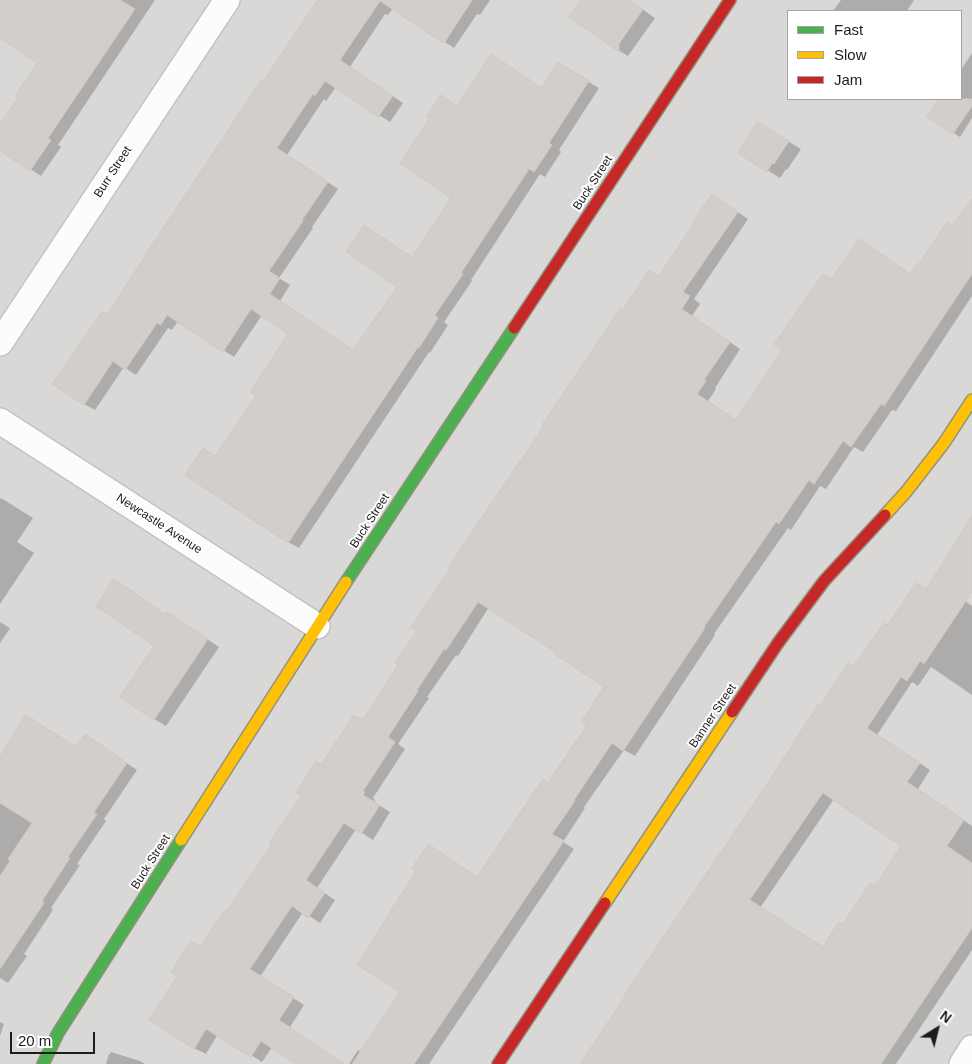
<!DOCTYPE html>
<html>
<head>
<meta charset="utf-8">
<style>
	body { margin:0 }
	#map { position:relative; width:972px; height:1064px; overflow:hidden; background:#eae8e5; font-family:Arial,sans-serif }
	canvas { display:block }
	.legend { position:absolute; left:787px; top:10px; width:175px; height:90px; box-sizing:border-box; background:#fff; border:1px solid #a4a4a4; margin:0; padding:6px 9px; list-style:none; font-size:15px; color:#1c1c1c }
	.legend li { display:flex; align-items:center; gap:10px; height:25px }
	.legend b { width:25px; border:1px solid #a4a4a4 }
	.north { position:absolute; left:912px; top:1004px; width:50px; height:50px; -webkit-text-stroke:4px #fff; paint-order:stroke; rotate:36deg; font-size:14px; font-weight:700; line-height:20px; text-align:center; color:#1c1c1c }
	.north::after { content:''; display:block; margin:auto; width:18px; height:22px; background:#1c1c1c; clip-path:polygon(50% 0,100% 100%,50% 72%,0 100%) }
	.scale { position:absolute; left:10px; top:1032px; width:85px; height:22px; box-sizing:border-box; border:2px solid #1c1c1c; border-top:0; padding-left:6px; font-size:15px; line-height:18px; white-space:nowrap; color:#1c1c1c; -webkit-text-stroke:4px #fff; paint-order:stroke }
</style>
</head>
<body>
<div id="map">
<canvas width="972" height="1064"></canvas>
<ul class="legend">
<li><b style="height:6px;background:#4caf50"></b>Fast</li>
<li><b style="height:6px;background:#ffc107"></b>Slow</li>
<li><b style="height:6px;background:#c62828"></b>Jam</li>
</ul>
<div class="north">N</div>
<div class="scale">20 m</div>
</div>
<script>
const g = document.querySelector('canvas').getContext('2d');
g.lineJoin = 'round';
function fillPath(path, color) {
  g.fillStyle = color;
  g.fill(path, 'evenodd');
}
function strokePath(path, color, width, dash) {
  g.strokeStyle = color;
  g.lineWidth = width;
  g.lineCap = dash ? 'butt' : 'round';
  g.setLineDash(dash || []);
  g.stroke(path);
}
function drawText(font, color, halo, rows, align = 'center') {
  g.font = font + ' Arial,sans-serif';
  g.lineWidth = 4;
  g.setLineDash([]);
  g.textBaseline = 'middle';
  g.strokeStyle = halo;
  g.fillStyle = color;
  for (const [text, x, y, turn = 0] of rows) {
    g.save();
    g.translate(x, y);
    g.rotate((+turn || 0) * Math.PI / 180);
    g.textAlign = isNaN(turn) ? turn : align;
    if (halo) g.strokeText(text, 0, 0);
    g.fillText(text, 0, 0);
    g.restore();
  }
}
fillPath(new Path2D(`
	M0,0H972V1064H0ZM788,11H961V99H788Z`), '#d9d8d6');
fillPath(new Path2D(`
	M7,0H155L58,145L61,147L41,176L0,149V127L20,98L39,62L0,36V11Z
	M319,0H490L480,15L477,14L454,48L445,42L470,4L468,3L393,8L388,15L385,14L350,67L403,103L390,122L336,87L326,101L324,99L287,155L338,189L312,227L313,228L279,278L290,285L280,301L354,351L399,287L412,258L452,197L457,107L542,89L568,70L599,88L559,150L561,152L545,177L540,174L471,280L472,281L444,322L448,325L430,353L429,352L299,548L288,542L216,457L257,395L289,333L262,315L234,357L178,321L172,330L168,328L136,375L124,367L95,410L84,404L108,317Z
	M582,0H629L655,18L628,56L615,48Z
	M841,0H914L907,11H833Z
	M972,53V118L960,137L928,117L940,99H961V70Z
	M771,131L801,149L787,170L786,169L780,178L767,170Z
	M972,201V296L896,411L892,410L863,452L854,447L826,489L820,486L791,530L788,528L714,634L715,635L635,756L624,750L584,807L585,808L563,842L574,849L429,1064H349L358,1050L361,1052L478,878L549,784L588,725L606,687L556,651L489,607L458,656L456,655L427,697L429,698L398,744L405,749L373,798L375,800L374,802L390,812L373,840L356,829L317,888L335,900L320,923L303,912L260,977L304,1005L290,1027L335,1064H297L272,1047L262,1062L218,1034L206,1054L194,1048L200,948L227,914L273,844L322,766L364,721L400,664L419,631L623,312L660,277L723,202L748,219L694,299L700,304L692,316L740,349L715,388L716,389L708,401L737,421L859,240L888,258L877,274L911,275L952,227Z
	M1,498L33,518L17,542L34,553L0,604V500Z
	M944,586L972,606V695L931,667L918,686L912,682L877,735L930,770L918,789L972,826V950L896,1064H582L820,708L888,627L927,590ZM834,799L903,846L875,888L824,948L760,908Z
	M126,587L166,615L179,620L219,647L166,726L154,719L156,646Z
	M0,622L10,628L0,643Z
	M95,742L137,770L104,819L106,821L77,864L80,865L51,908L53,910L24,954L27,956L8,983L0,978V760L77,748Z
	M0,1022L4,1024L0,1036Z
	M111,1052L140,1061L145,1064H106L109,1054H110Z`), '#0003');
const building = new Path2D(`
	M0,0H120L135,9L48,138L51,140L30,171L0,151V124L18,98L15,96L37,63L0,38Z
	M318,0H472L443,43L380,1L340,60L393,96L378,117L325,81L315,96L313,94L277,148L328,182L302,220L303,221L269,271L280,278L270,294L353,350L397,287L346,252L364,225L412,257L451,198L400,163L429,119L426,117L441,95L457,106L491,54L542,88L558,62L589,81L549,143L552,145L534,172L529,169L461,273L463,274L435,315L438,318L419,348L418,347L288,543L185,475L203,448L215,456L256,396L250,392L288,334L251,309L223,352L167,315L161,325L157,323L125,370L113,361L84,405L52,384L102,312L107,315L152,245L214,152L261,80L263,81Z
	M581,0H629L643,9L619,44V52L569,17Z
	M939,99H972V106L953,134L927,117Z
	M758,122L789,141L774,164L772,163L767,172L738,153Z
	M712,194L738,212L683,292L690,296L682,309L730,342L704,380L706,381L697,394L736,420L782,350L774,344L823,274L831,279L859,239L910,274L916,265H918L947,222L952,225L972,199V274L884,406L881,404L851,447L843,441L814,484L809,480L779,524L776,522L704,627L705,628L623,751L612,743L574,800L575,801L552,834L564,841L414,1064H352L400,992L357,965L416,871L412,868L428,844L477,877L543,779L548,783L587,725L581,722L604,687L553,653L554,651L478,602L446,650L444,649L417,690L418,691L388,737L395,742L363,791L365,792L363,795L380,805L361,834L344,823L306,880L325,893L308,918L292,906L250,969L294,997L279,1020L344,1064H295L261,1041L251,1057L206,1029L194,1049L149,1020L177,976L171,972L191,941L200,947L224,911L226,912L272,844L269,843L301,796L296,793L316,761L321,764L354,715L363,720L398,665L395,663L417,631L411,627L451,567L449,566L544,426L542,425L620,309L623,310L649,270L659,276L693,225L692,224Z
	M972,516V592L924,664L920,661L907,681L901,677L867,728L920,763L907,782L964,820L947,846L972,863V928L881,1064H580L626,995L625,994L771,778L818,705L820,706L848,663L853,667L884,623L888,625L916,583L926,589ZM823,793L901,846L875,886L870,883L843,924L839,922L823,947L750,900Z
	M114,579L165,614L167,612L208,639L154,720L120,697L154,646L96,606Z
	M26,715L76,747L85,734L127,763L94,812L97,814L68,857L70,858L42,901L44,903L0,969V876L10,861L8,859L32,823L0,803V757Z`);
fillPath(building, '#d1cecc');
strokePath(building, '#cdcac6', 1);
const street = new Path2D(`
	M0,343L227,0
	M0,421L317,626
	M962,1064L972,1048`);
const fast = new Path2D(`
	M346,582L514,328
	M43,1064L58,1033L181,840`);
const slow = new Path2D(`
	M885,515L906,492L944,443L972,400
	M181,840L346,582
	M605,903L732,712`);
const jam = new Path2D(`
	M514,328L730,0
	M732,712L778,643L824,581L885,515
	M498,1064L605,903`);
strokePath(street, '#c3c2c1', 28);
strokePath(fast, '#92927e', 14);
strokePath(slow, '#92927e', 14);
strokePath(jam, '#92927e', 14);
strokePath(street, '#fcfcfb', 25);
strokePath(fast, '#4caf50', 11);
strokePath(slow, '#ffc107', 11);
strokePath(jam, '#c62828', 11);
drawText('12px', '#1c1c1c', '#fff', [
	["Burr Street",113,172,-57],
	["Buck Street",593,183,-57],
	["Buck Street",370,521,-57],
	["Newcastle Avenue",159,524,33],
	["Banner Street",713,716,-56],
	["Buck Street",151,862,-58]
]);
</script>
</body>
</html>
